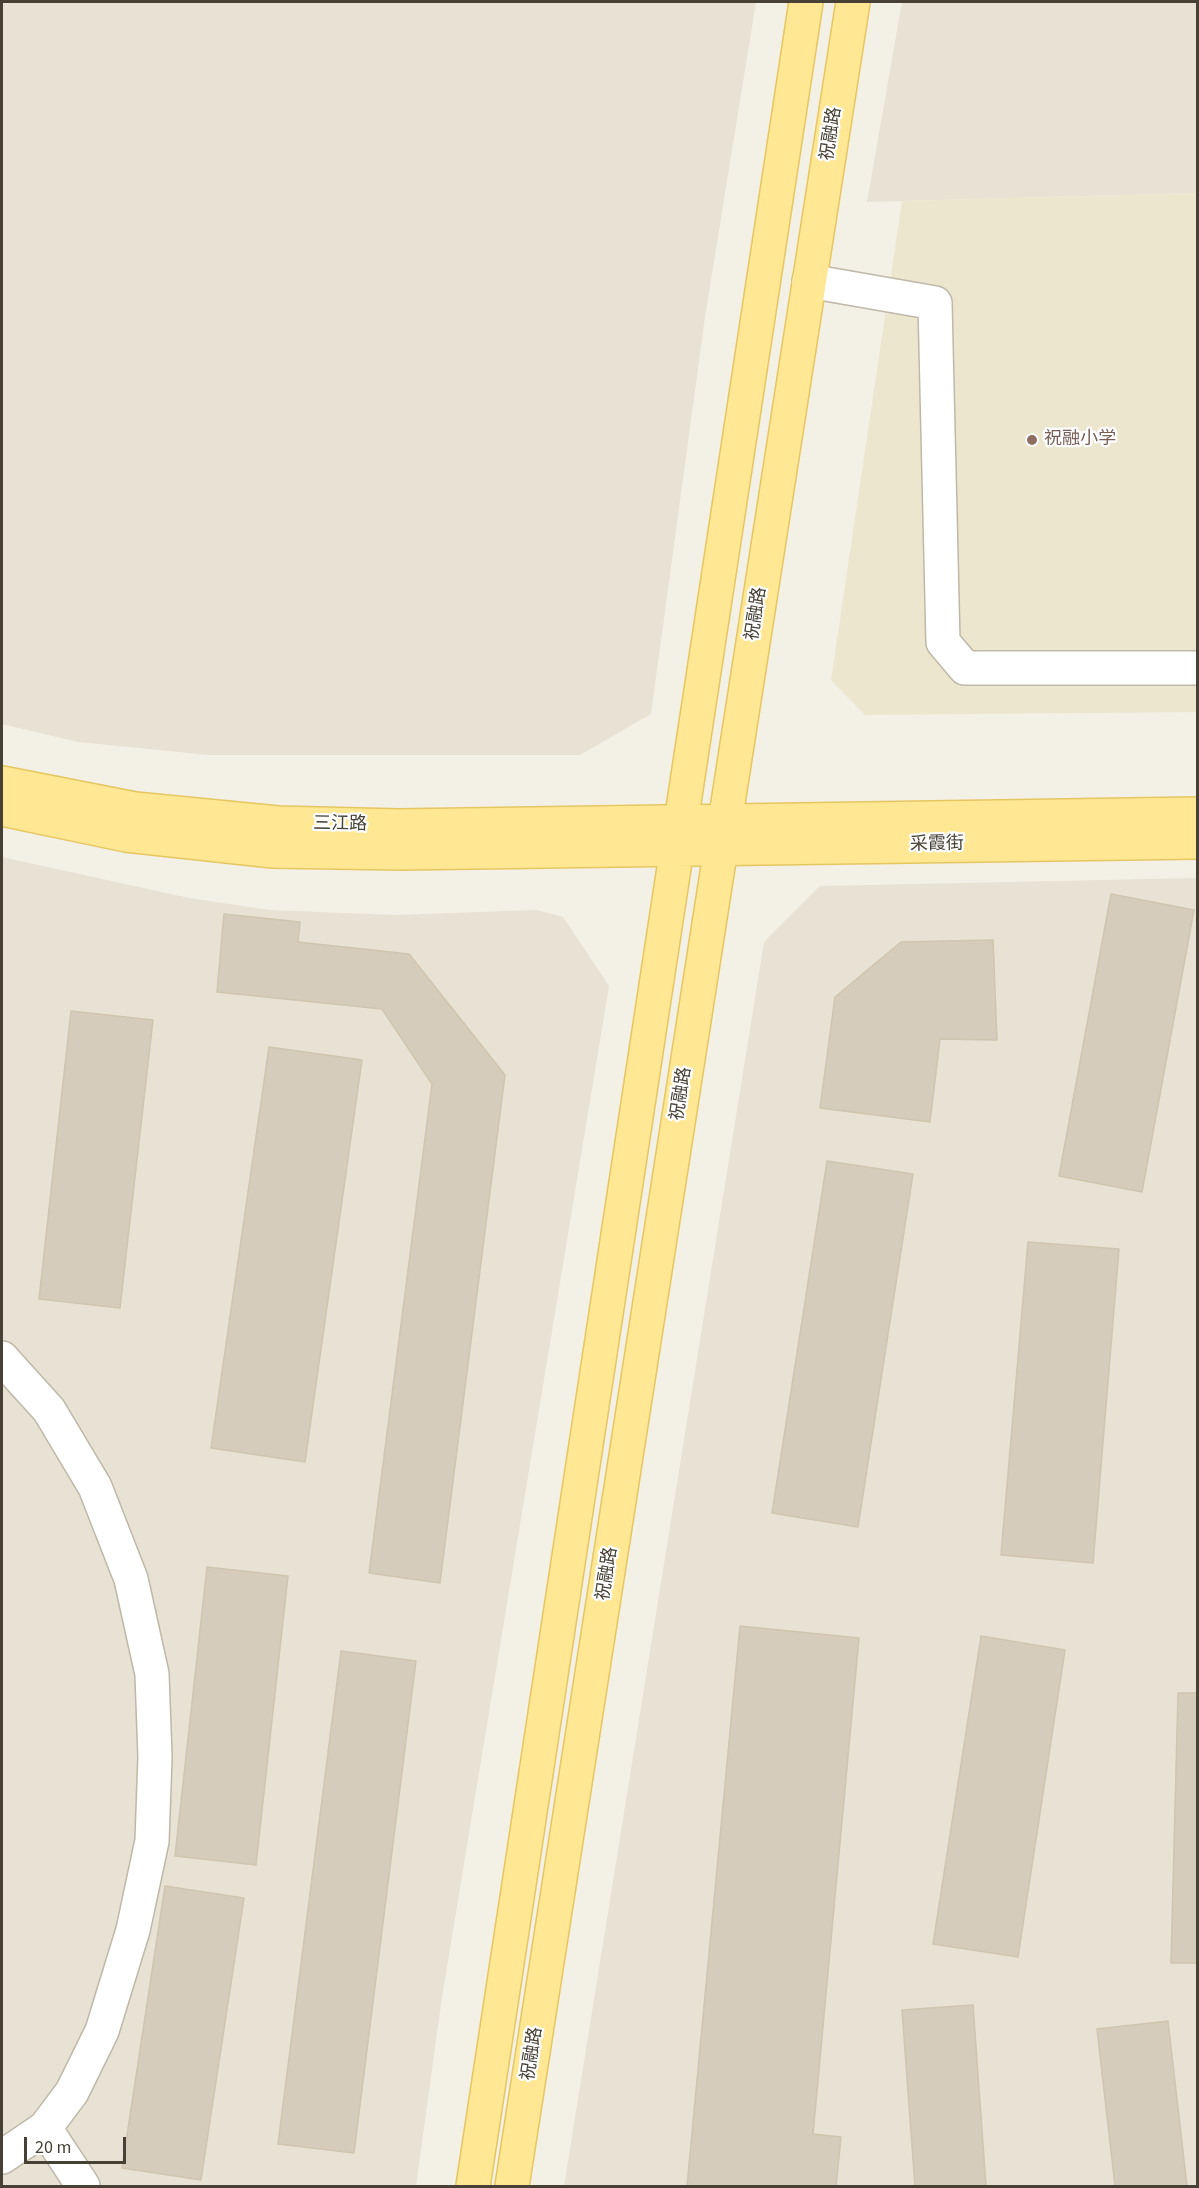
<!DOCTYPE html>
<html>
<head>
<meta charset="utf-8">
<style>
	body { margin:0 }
	#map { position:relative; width:1199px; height:2188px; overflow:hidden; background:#f3f0e6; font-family:"Source Sans 3",sans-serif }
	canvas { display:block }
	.frame { position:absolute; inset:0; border:3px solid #464035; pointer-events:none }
	.scale { position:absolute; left:24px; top:2137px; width:102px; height:27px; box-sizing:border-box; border:3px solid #464035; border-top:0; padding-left:8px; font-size:18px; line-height:21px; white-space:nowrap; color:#464035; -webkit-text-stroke:4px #fff; paint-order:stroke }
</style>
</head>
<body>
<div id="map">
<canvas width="1199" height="2188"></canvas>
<div class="frame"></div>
<div class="scale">20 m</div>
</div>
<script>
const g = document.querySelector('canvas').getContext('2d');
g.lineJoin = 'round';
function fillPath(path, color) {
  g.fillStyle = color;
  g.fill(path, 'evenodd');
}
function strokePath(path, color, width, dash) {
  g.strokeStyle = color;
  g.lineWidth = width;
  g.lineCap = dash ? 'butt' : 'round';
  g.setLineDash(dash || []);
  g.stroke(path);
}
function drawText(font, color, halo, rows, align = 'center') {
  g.font = font + ' "Source Sans 3","Noto Sans SC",sans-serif';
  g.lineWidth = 4.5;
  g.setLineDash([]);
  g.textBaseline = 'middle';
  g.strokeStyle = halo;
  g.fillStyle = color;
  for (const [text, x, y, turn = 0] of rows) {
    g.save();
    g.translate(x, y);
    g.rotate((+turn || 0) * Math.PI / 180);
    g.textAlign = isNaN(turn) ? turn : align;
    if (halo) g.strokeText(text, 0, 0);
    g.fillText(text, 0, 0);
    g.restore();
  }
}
fillPath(new Path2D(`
	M2,2H756L705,317L651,714L580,755H208L78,742L2,724Z
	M902,2H1197V193L867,202Z
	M2,857L189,898L270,910L395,915L537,910L563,917L609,986L442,1997L416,2186H2Z
	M1197,878V2186H564L764,942L820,886Z`), '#e7e2d4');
fillPath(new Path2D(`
	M1197,193V712L865,715L831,680L902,201Z`), '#ede6cf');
const building = new Path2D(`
	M1111,894L1194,910L1142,1192L1059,1176Z
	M224,914L300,922L298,942L409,954L505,1075L440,1583L369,1573L432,1084L382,1009L217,992Z
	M993,940L997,1040L940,1039L930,1122L820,1108L835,997L901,942Z
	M71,1011L153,1020L120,1308L39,1299Z
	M269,1047L362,1060L305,1462L211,1448Z
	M827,1161L913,1174L858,1527L772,1513Z
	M1028,1242L1119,1249L1093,1563L1001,1555Z
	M207,1567L288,1576L256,1865L175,1856Z
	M740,1626L859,1638L813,2134L841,2137L836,2186H687Z
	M981,1636L1065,1650L1018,1957L933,1944Z
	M341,1651L416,1661L354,2153L278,2144Z
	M1178,1693H1198V1963H1171Z
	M165,1886L244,1898L201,2180L122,2168Z
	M973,2005L986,2186H915L902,2010Z
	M1168,2021L1187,2186H1115L1097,2029Z`);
fillPath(building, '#d5ccbb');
strokePath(building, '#d0c5ae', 1.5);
const minor = new Path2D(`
	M809,281L935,303L943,642L965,668H1198
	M2,1358L49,1410L95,1487L131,1579L152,1674L155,1757L152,1841L133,1930L102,2031L72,2092L45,2128L2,2157
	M45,2128L83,2186`);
const major = new Path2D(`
	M2,783L135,809L278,823L399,826L1198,814
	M2,809L126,835L273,851L401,853L1198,842
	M473,2186L806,2
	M512,2186L853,2`);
strokePath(minor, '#bfb8a8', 36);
strokePath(major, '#e6c661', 36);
strokePath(minor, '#fff', 33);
strokePath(major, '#ffe793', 33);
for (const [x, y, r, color] of [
	[1032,440,6,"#8d6e63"]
]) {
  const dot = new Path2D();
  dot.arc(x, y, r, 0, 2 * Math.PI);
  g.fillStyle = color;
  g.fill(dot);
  strokePath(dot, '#fff', 2);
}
drawText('18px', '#464035', '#fff', [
	["祝融路",832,134,-81],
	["祝融路",757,614,-81],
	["三江路",340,825,1],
	["采霞街",937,845,-1],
	["祝融路",682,1094,-81],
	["祝融路",608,1574,-81],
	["祝融路",533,2054,-81]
]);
drawText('18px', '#785e54', '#fff', [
	["祝融小学",1044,440]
], 'left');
</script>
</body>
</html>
